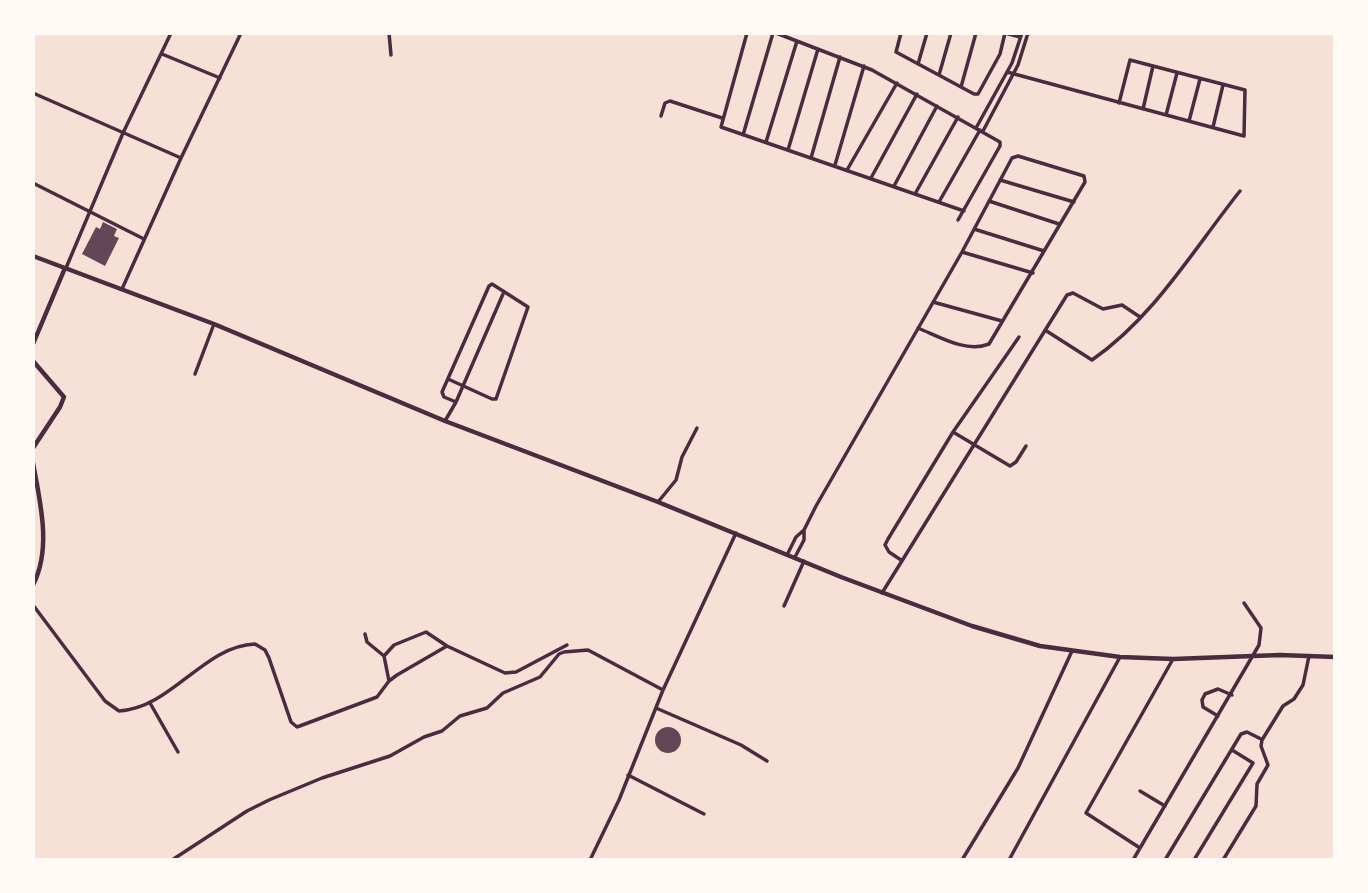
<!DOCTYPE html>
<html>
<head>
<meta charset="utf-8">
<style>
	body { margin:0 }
	#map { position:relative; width:1368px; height:893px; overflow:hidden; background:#f7e1d7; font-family:"Fira Sans",sans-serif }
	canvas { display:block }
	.frame { position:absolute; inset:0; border:35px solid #fffaf5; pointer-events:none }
</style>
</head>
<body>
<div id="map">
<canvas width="1368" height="893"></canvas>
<div class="frame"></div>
</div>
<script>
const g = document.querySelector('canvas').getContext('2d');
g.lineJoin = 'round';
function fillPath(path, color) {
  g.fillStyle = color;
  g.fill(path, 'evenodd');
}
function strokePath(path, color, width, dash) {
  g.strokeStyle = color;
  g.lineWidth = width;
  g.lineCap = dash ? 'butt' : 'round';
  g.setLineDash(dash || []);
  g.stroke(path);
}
fillPath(new Path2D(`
	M103,222L117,229L114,236L119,238L105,266L82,254L96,227L100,229Z
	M655 740a13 13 0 1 1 26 0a13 13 0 1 1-26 0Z`), '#644757');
strokePath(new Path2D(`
	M389,33L391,55
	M747,33L721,127L964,211
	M776,33L872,70L1000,142V146L958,220
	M901,33L896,52L974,94H978L1000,54L1005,33
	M1005,33L1020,37
	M162,54L220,78
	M918,64L927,33
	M1007,72L1244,136L1245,90L1130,60L1119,103
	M939,75L951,33
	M961,87L976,33
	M33,93L181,158
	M1143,109L1153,66
	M1166,115L1177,73
	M661,116L665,103L670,101L722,118
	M1189,121L1200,79
	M1213,127L1223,85
	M976,128L1012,63L1022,33
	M983,131L1018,65L1028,33
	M743,135L773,33
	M766,142L797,41
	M788,150L818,49
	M811,158L840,57
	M835,165L864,66
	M847,170L897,83
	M871,178L917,94
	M1000,180L1074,202
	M33,183L144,239
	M894,186L937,106
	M915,194L958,117
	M989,201L1059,224
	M939,202L980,130
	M974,229L1044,251
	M962,252L1033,273
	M66,268L123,133L171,33
	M122,289L181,158L241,33
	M933,302L1002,321
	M1045,330L1092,360C1155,316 1193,250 1240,191
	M195,374L214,324
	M448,379L492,399H496L528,307L492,284L489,286L442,392L444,397L456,402
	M445,421L456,402L503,294
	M953,432L1010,466L1016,462L1026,446
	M658,502L676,480L682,457L697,428
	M787,555L796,537L804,530
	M795,557L804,540V530L816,506L962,252L1012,158L1018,156L1084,176L1085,182L989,344C966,353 940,337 918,328
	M901,560L889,552L885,545L888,539L953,432L1019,337
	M882,593L1067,295L1073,293L1103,309L1122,305L1140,317
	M33,605L105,701L119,711C172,708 203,646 255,644L265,650L269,658L291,722L297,727L377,697L389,681L397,675L447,646L505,673L516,672L567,645
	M784,606L804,561
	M365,634L367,642L384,656
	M389,681L384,656L394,645L426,632L447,646
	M150,703L178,752
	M656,708L741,745L767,761
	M1218,716L1203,707L1202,700L1205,694L1218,689L1232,695
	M628,775L704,814
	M1140,791L1165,806
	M1140,848L1086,813L1173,659
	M172,860L247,811L269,800L322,778L390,756L424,737L442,731L460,716L487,708L503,693L540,677L559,654L564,652L588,650L663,690
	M590,860L619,800L663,690L736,533
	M962,860L1018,768L1072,651
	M1009,860L1120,657
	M1133,860L1259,645L1261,628L1244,603
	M1165,860L1241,734L1247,732L1261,739
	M1194,860L1253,763L1232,750
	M1223,860L1256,806L1257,784L1268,765L1261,746L1262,740L1283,706L1294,699L1303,685L1309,656`), '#4a2c40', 3.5);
strokePath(new Path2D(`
	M33,256L214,324L445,421L658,502L841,577L972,626L1040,646L1120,657L1173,659L1280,655L1335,657
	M33,344L65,268
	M33,361L64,397L60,407L33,448
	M33,463C40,502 52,548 33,585`), '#4a2c40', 4.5);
</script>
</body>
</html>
